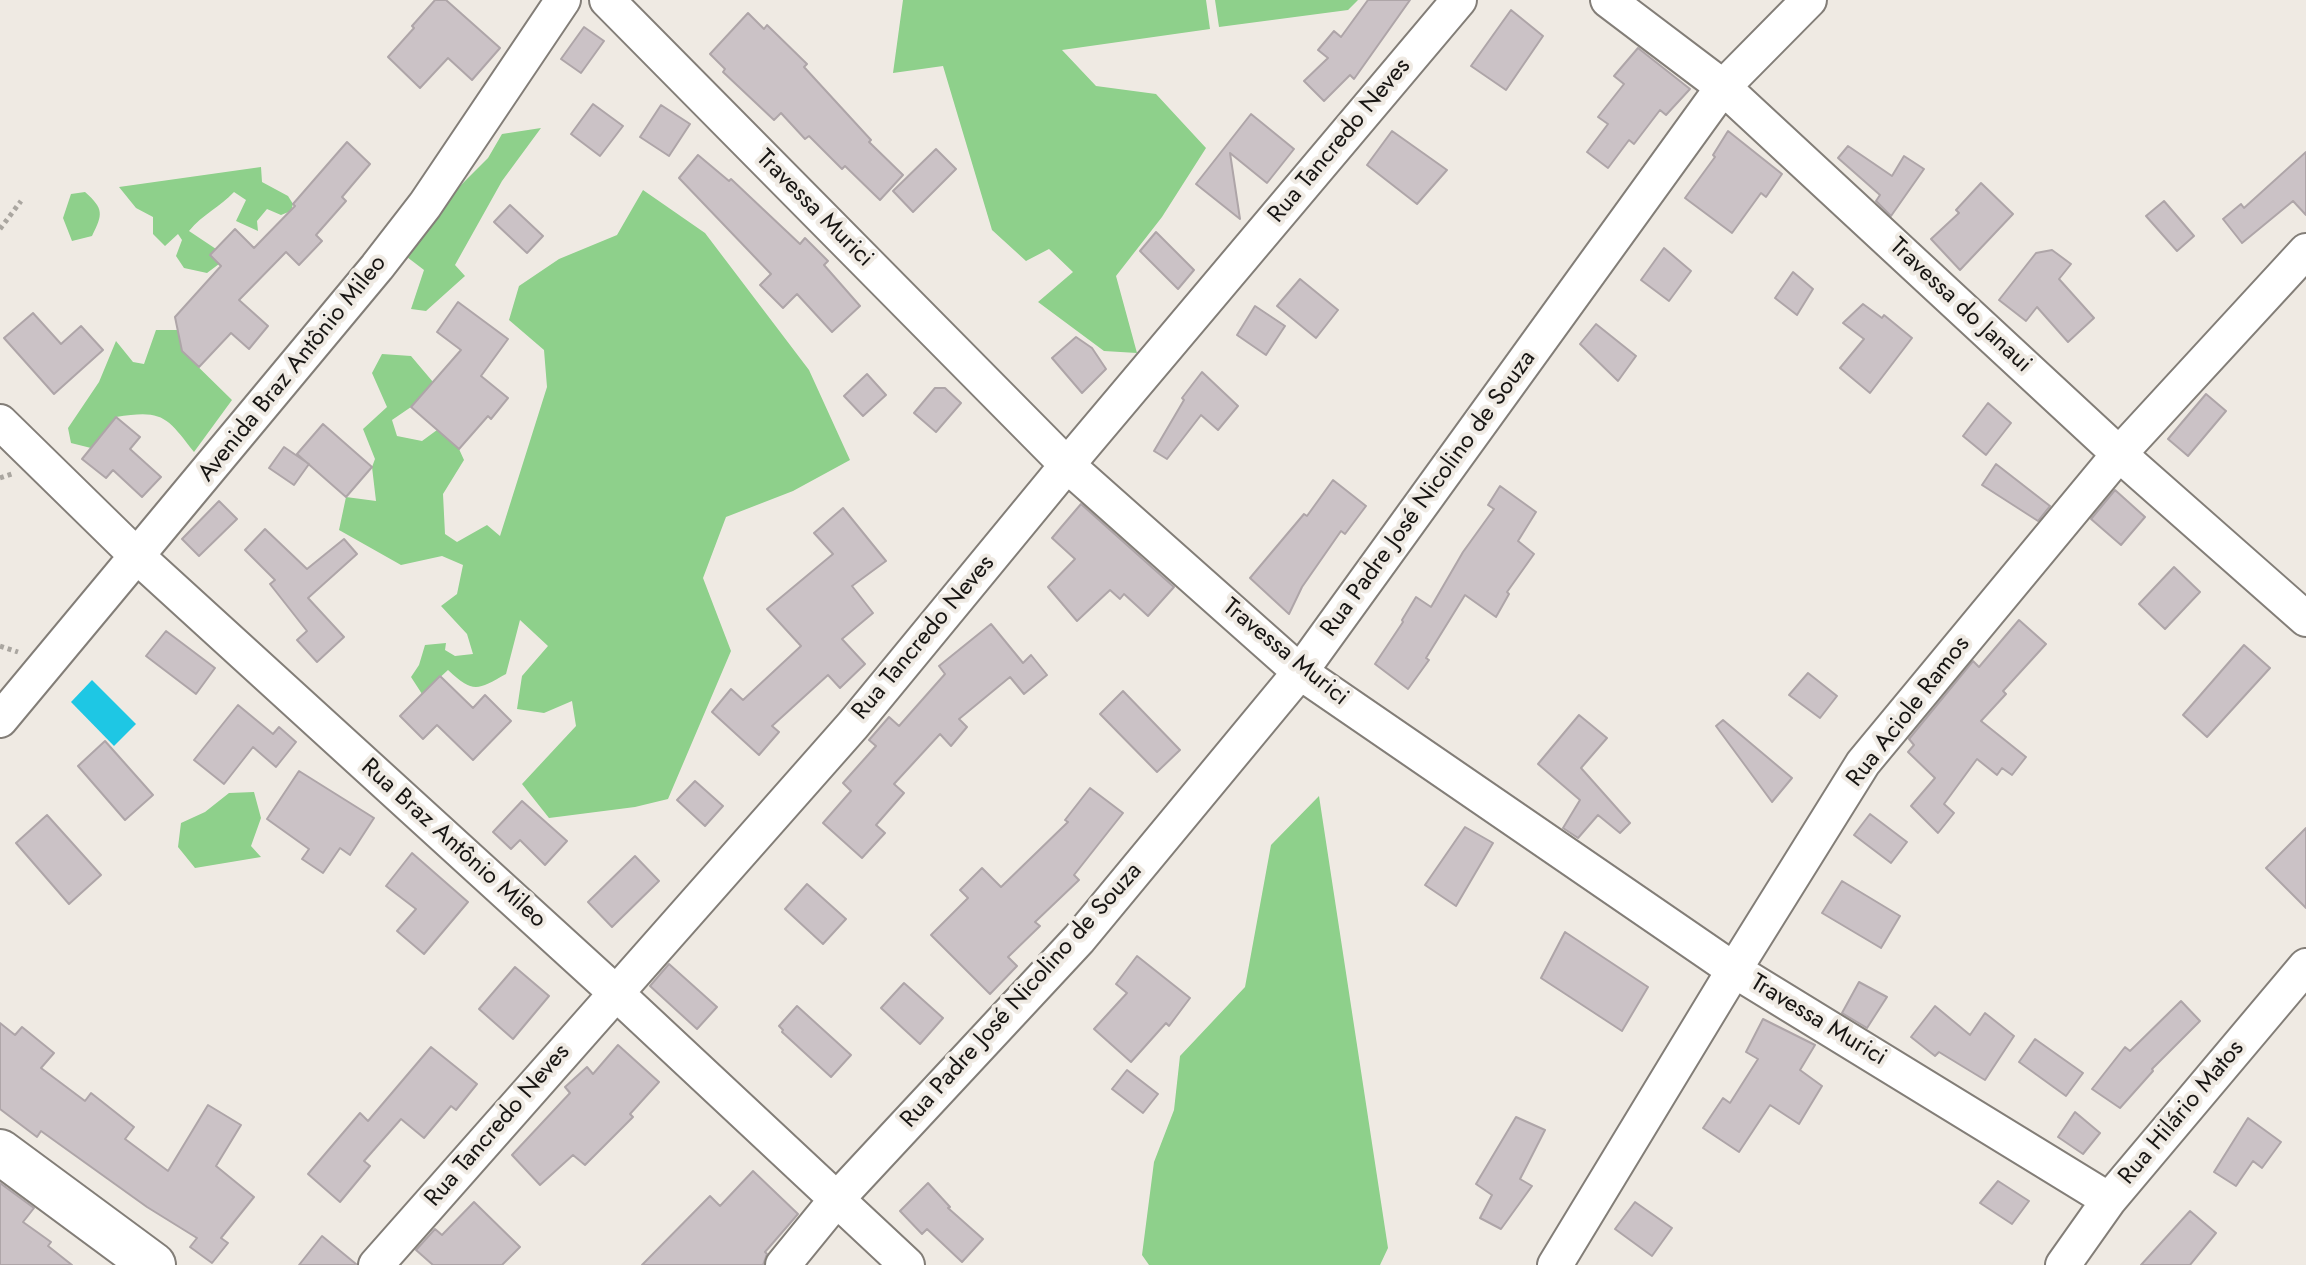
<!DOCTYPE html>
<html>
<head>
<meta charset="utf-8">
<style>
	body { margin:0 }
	canvas { display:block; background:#efeae3 }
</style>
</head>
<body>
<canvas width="2306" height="1265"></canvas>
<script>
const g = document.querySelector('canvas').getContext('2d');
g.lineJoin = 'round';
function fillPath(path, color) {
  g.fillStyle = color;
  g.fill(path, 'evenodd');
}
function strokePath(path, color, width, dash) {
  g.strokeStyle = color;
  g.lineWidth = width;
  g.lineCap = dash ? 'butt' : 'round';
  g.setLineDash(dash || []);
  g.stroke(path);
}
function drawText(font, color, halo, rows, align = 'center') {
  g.font = font + ' Jost,sans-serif';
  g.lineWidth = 8;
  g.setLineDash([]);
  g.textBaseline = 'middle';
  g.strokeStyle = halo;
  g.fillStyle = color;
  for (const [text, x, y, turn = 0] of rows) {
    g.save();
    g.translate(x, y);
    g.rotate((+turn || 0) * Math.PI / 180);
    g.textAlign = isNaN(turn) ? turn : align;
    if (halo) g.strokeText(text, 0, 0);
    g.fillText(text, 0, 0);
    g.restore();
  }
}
fillPath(new Path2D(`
	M903,0H1206L1210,29L1062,50L1096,86L1156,94L1206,148L1162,217L1116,276L1137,353L1104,351L1038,302L1073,272L1049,249L1026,261L992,230L943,66L893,73Z
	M1215,0H1358L1348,10L1219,27Z
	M541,128L502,181L455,265L465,276L426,311L411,309L424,270L407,257L417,229L488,158L502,134Z
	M261,167L262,182L288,196L293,204L291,211L281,215L267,209L257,221L258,231L236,221L246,200L234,192C220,207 203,214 189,231L216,249L210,255L219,264L207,273L184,268L176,256L182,240L178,234L165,246L153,234V217L136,208L119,187Z
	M643,190L705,233L809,370L850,460L793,491L726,517L703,578L731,651L668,799L635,807L549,818L522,784L576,726L572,701L544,713L517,709L522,676L548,646L520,620L506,674C477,690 474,694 448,670L422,694L411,677L419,665L425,645L446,643L445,650L455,656L473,654L467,634L441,606L457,594L463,565L442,556L401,565L339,530L346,497L376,501L372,467L375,459L363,429L387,407L372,373L382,354L411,356L433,382L411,407L392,420L397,436L422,441L437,430L459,449L464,460L443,494L445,534L457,542L487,525L500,536L547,387L544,350L509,320L519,286L559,259L617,235Z
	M85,192C104,209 103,214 92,236L72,241L63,218L71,194Z
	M156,330H178L182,351L232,400L194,452C167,417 163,409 116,417L91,448L71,443L68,428L99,382L116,341L133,362L144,364Z
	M254,792L261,818L251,846L261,857L195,868L178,847L181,823L205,812L229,793Z
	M1319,796L1388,1248L1380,1265H1149L1142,1255L1154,1162L1174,1110L1180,1056L1245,987L1271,845Z`), '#8ed08b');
fillPath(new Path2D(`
	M92,680L136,724L114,746L71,702Z`), '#1ec7e4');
const building = new Path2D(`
	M435,0H446L500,48L472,80L448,58L420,88L388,57L414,28L412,26Z
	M1368,0H1410L1354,79L1350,75L1324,101L1304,81L1328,58L1318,50L1334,31L1341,37Z
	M1511,10L1543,36L1506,90L1471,66Z
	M748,13L764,29L767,25L807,64L804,67L871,140L869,142L903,175L880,200L845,166L842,169L809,136L805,139L781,113L774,120L723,72L725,69L710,54Z
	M584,27L604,41L581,73L561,59Z
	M1638,48L1690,89L1666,115L1660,110L1634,144L1629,140L1608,168L1587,152L1608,124L1598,117L1624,84L1614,76Z
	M593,104L623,126L600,156L571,134Z
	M661,105L690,124L669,156L640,137Z
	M1251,114L1294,149L1267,183L1230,153L1240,219L1196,184Z
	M1392,131L1447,170L1417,204L1367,165Z
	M1728,131L1782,174L1766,197L1761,193L1732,233L1685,198L1715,157L1713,155Z
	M347,142L370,164L342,197L346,201L316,235L322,241L299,265L286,252L239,300L268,326L249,349L231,333L199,367L182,351L175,317L221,266L210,255L235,229L254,248L295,206L293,204Z
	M1848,146L1892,176L1904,156L1924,169L1891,216L1876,201L1880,195L1838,158Z
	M936,149L956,169L913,212L893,191Z
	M2306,152V215L2293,201L2242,243L2223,219L2241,204L2244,208Z
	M698,155L729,181L731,179L800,244L805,238L828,261L824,265L860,306L832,332L797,294L783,308L760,285L771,274L679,178Z
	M1981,183L2013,214L1960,270L1931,239L1959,213L1956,210Z
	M2164,201L2194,236L2177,251L2146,216Z
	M510,205L543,236L527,253L494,222Z
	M1156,232L1194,270L1178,289L1140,251Z
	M1664,248L1691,271L1669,301L1641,280Z
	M2052,250L2071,264L2059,279L2094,318L2068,342L2037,307L2026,321L1999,300L2036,253Z
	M1793,272L1813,289L1797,315L1775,298Z
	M1300,279L1338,310L1316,338L1277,306Z
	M458,302L508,339L481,376L508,398L491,419L488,416L459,449L411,407L461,350L437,332Z
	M1863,304L1882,318L1884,315L1912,338L1870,393L1840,368L1864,339L1843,323Z
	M1255,306L1285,326L1266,355L1237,335Z
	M33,313L61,344L81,326L103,350L54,394L4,338Z
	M1596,324L1636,356L1618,381L1580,344Z
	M1076,337L1092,348L1106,369L1082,393L1052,358Z
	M1202,372L1238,406L1218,430L1201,415L1167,459L1154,451L1184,400L1182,398Z
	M867,374L886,395L863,416L844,396Z
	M935,388H945L961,403L936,432L914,413Z
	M2206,394L2226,411L2188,456L2168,439Z
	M1988,403L2011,423L1986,455L1963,436Z
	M116,417L140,437L130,449L161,477L142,497L113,470L106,478L82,459Z
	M323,424L372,467L346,497L297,454Z
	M284,447L309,464L294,485L269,468Z
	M1996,464L2050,506L2038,521L1982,485Z
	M1333,480L1366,506L1345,534L1341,531L1302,587L1289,614L1250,578L1304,514L1307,516Z
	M1500,486L1536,512L1518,541L1534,554L1507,592L1509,594L1496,617L1465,595L1426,658L1429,660L1408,689L1375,664L1403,622L1402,620L1416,597L1431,607L1463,552L1494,509L1488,505Z
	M2115,490L2145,517L2121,545L2091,519Z
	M219,501L237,519L199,556L182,539Z
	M1081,504L1174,587L1148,616L1124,594L1120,599L1110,590L1077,621L1048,587L1075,559L1052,538Z
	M843,508L886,561L852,586L873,613L842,639L865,664L840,688L828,675L772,726L779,732L759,755L712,712L731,689L743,700L801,646L767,609L833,554L814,533Z
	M265,529L307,569L344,539L357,554L308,598L344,637L317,662L297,640L307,631L270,584L275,580L245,550Z
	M2174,567L2200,592L2165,629L2139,604Z
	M2019,620L2046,644L2003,691L2006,694L1981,721L2026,757L2012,775L2002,768L1997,775L1977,759L1944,804L1954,813L1938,833L1911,806L1935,778L1908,752L1914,745L1909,739L1973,661L1979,667Z
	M991,624L1023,663L1031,655L1047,675L1024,694L1010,677L959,719L967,727L951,746L940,734L894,784L904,793L876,825L885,833L862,858L823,823L851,791L843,783L876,746L869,740L889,717L899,726L945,674L939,666Z
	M166,631L215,668L196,694L146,656Z
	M2244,645L2270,668L2207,737L2183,715Z
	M1808,673L1837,696L1820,718L1789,695Z
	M440,676L473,708L485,695L511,721L473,760L437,725L423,739L400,716Z
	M1123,691L1180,750L1157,772L1100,714Z
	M238,705L273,734L279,727L296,742L276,767L253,747L224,784L194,760Z
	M1579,715L1607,738L1581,768L1630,823L1620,833L1598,815L1578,838L1563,828L1580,800L1538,764Z
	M1723,720L1792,778L1772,802L1716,726Z
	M105,741L153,795L125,820L78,766Z
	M299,771L374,818L350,855L340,848L323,873L302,859L309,849L267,819Z
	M695,781L723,806L705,826L677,800Z
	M1090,788L1123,813L1074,875L1079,880L1035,922L1040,926L1008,957L1017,966L990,994L931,935L968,898L960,890L982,868L1001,887L1068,822L1065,820Z
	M522,801L567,841L545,865L520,840L511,849L493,832Z
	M1870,814L1907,842L1891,863L1854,835Z
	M47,815L101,875L69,904L16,843Z
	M1465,827L1493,843L1456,906L1425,885Z
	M2306,828V908L2266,868Z
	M412,853L468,902L424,954L397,931L416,909L386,886Z
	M635,856L659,881L612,927L588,902Z
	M1842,881L1900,916L1881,948L1822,913Z
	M807,884L846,919L823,944L785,909Z
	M1565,932L1648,987L1622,1031L1541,978Z
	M1137,956L1190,998L1169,1026L1166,1023L1131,1062L1094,1029L1127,993L1116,984Z
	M669,964L717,1007L697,1029L650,986Z
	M515,967L549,996L513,1039L479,1009Z
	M1859,982L1887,997L1867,1028L1842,1013Z
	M904,983L943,1018L920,1044L881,1008Z
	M2181,1001L2200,1021L2152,1069L2153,1071L2120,1108L2092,1089L2125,1047L2130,1051Z
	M797,1006L851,1055L831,1077L782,1032L783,1030L779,1026Z
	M1935,1006L1970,1035L1985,1013L2014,1036L1985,1080L1939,1052L1935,1056L1911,1037Z
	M1763,1019L1815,1045L1800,1070L1822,1086L1799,1124L1770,1105L1739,1152L1703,1128L1723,1098L1730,1103L1758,1059L1746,1052Z
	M0,1023L15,1035L22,1027L54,1053L41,1068L85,1101L91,1093L134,1127L125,1139L168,1171L208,1105L241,1125L216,1166L254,1197L221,1238L228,1243L212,1263L190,1247L197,1238L147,1207L41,1131L37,1137L0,1109Z
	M2035,1039L2083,1073L2066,1096L2019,1062Z
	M618,1045L659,1082L630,1114L633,1117L585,1165L573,1155L540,1185L512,1155L570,1093L565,1087L587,1067L593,1074Z
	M431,1047L477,1084L456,1110L451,1106L424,1138L401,1119L364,1161L370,1166L340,1202L308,1174L360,1113L368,1121Z
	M1127,1070L1158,1094L1143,1113L1112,1089Z
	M2075,1112L2100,1133L2083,1154L2058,1137Z
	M1516,1117L1545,1130L1520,1179L1532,1186L1501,1229L1480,1218L1492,1195L1476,1184Z
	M2248,1118L2281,1142L2262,1168L2253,1161L2236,1186L2214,1172Z
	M753,1171L798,1214L765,1252L767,1254L763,1265H642L710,1196L720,1206Z
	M1998,1181L2029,1201L2012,1224L1980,1203Z
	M0,1183L34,1208L23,1222L51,1242L48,1246L72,1265H0Z
	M928,1183L950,1207L948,1208L983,1239L962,1262L927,1229L922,1234L900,1211Z
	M474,1202L520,1247L502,1265H433L416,1250L435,1229L442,1235Z
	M1635,1202L1672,1228L1652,1256L1615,1229Z
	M2190,1211L2216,1233L2190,1265H2141Z
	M322,1236L356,1264L357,1265H299Z`);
fillPath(building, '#cbc2c6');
strokePath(building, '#aea5a8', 2);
const street = new Path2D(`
	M607,0L1067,465L1300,672L1734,970L2109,1200
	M1608,0L1723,87L2119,454L2306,619
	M0,422L138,557L616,993L907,1265
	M0,720L377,267L425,205L563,0
	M376,1265L853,725L1067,465L1459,0
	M783,1265L836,1200L1079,939L1300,672L1723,87L1809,0
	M1555,1265L1734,970L1863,763L2119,454L2306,251
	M2063,1265L2109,1200L2306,966`);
const secondary = new Path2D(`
	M0,1152L153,1265`);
strokePath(street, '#837e78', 38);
strokePath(secondary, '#837e78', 48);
strokePath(new Path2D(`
	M0,229L21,201
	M0,478L12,474
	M0,646L18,652`), '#aaa6a0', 5, [4, 4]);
strokePath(street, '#fff', 34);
strokePath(secondary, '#fff', 44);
drawText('24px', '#171513', '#efeae3', [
	["Rua Tancredo Neves",1340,141,-50],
	["Travessa Murici",814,209,45],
	["Travessa do Janaui",1960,306,43],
	["Avenida Braz Antônio Mileo",293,369,-51],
	["Rua Padre José Nicolino de Souza",1429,494,-54],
	["Rua Tancredo Neves",924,638,-50],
	["Travessa Murici",1285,653,39],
	["Rua Aciole Ramos",1909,712,-52],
	["Rua Braz Antônio Mileo",453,844,42],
	["Rua Padre José Nicolino de Souza",1022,996,-48],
	["Travessa Murici",1818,1021,31],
	["Rua Hilário Matos",2182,1113,-50],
	["Rua Tancredo Neves",498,1126,-49]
]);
</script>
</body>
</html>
